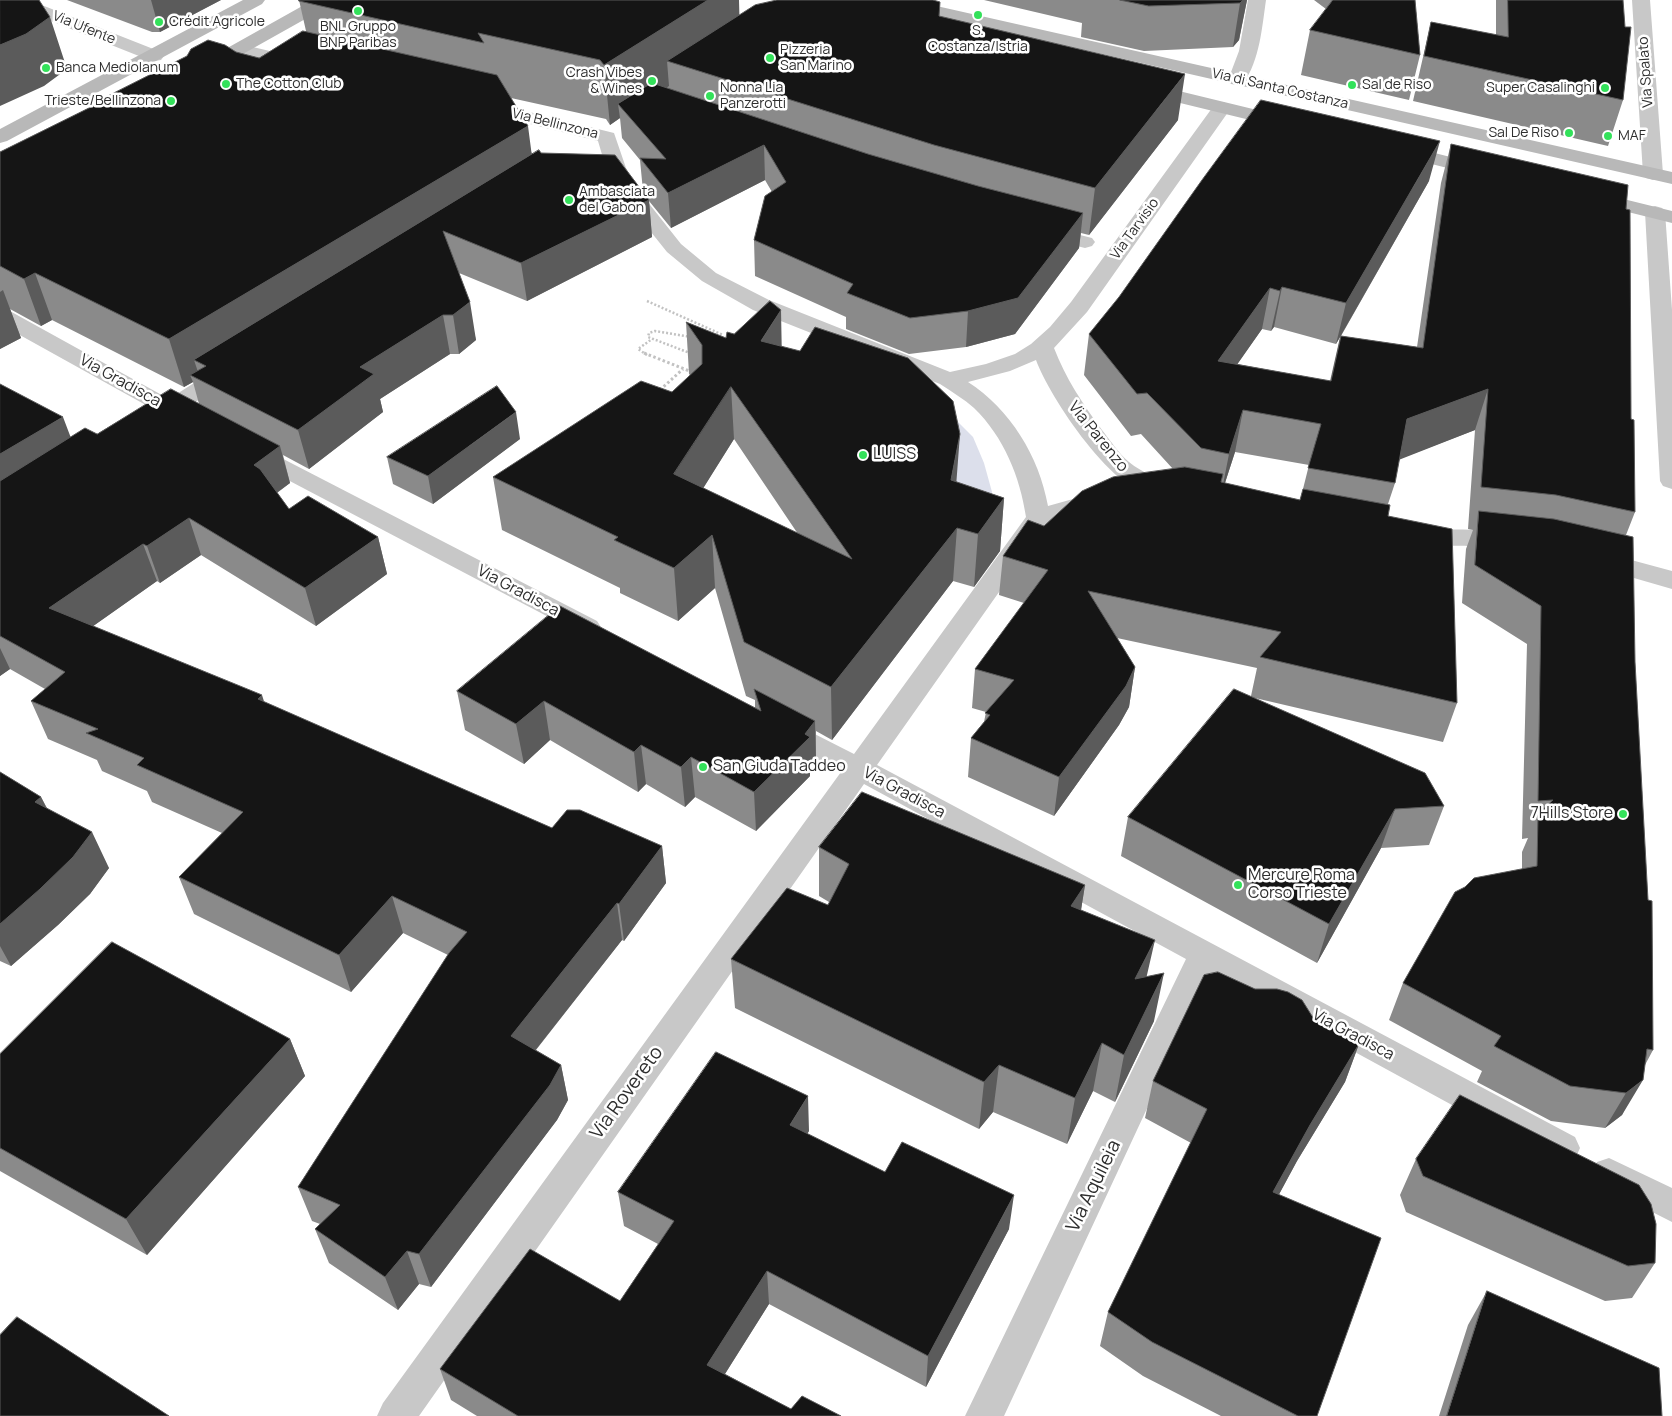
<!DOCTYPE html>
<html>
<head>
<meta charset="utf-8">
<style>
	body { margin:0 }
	canvas { display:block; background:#fff }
</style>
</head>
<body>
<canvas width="1672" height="1416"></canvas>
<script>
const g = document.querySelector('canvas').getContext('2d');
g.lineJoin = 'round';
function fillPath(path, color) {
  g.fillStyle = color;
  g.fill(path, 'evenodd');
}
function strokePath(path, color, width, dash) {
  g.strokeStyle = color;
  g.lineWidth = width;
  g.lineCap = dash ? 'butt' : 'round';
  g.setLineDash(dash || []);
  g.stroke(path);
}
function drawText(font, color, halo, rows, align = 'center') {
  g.font = font + ' Manrope,sans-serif';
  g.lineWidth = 5;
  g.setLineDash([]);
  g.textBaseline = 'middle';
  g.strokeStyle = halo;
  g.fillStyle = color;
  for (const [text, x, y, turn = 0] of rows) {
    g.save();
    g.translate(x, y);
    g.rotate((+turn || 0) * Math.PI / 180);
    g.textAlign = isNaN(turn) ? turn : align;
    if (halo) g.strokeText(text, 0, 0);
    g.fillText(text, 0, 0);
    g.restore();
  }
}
fillPath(new Path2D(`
	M868,372L953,417L973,437L984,463L992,492L983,525Z`), '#dcdfeb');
strokePath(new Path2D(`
	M647,301L723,335
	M647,355L638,349L652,339
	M695,355L648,337L649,333L655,331L715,341L740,355`), '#c2c2c2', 2.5, [2, 2]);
strokePath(new Path2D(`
	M644,353L692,372
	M691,353L752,371L755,363L737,353
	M660,390L683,369`), '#c2c2c2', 3, [2.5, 2.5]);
fillPath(new Path2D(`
	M5,0H29L161,52L164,56L161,60L155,61L149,60L8,4Z
	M1248,0H1266C1262,27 1260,60 1243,84L1237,85L1231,84L1228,80L1239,51Z
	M1632,0H1650L1663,174L1660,178L1653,180L1646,178L1643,174Z
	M240,44L308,60L311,64L308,68L302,69L234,53L231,49L234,45Z
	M485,101L614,133L626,168L639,191L681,244L716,273L769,300L950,372L986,364L1015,354L1031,344L1050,327L1071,302L1215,104L1222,102L1229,104L1231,108L1087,312L1054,348C1066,379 1082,403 1102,430C1111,441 1118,453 1129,462C1142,473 1163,479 1172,493L1169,498C1123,510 1049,397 1036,360L1010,371L968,382C1010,409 1039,456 1048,506L1098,492L1107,494L1110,500L1107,506L1078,512L1047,524L877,765L1575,1137L1580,1148L1575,1159L1563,1163L1551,1159L1210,973L1004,1416H965L1186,959L864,784L419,1416H377L383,1403L841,772L773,737L769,730L773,723L783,720L793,723L854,754L1026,517C1020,477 1004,437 974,408C964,399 952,392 940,384L753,310L702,281L667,252L623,197L606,168L598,141L478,111L476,107L478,103Z
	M1655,206L1662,208L1665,212L1672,310V489L1663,486L1660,481L1645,212L1648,208Z
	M1044,226L1092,238L1095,242L1092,246L1085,248L1037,236L1034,232L1037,228Z
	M0,308L8,310L169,399L219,367L227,365L235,367L238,372L235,377L186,408L195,413L199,418L195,423L187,425L170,418L157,423L149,421L145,416L153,409L0,324Z
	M254,446L262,448L597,621L601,627L597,633L588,636L579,633L246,458L242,453L246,448Z
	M1415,530C1448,530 1483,527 1515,536L1519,542L1515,548C1500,552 1484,547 1468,546C1448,545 1426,549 1406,544L1402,538L1406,532Z
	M1598,551L1672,571V589L1589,565L1585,559L1589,553Z
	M1609,1158L1672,1188V1222L1597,1184L1592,1173L1597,1162Z`), '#c8c8c8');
fillPath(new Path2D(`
	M243,0H265L262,4L7,141L0,143V129Z
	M313,0H335L332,4L209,73L203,74L197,73L194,69L197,65Z
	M878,0H910L1672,172V184L887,5L881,4Z
	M1146,83L1294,119L1296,123L1294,127L1287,129L1139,93L1137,89L1139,85Z
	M1399,144L1490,167L1493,171L1490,175L1483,177L1392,154L1389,150L1392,146Z
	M1591,191L1672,211V223L1584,201L1581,197L1584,193Z`), '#b8b8b8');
fillPath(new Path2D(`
	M67,0H221L160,32H152Z
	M299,0H739V15L940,2L939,16L1178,120L1089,235L1081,233L1079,248L1015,334L966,347L909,354L846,329V317L755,276L754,240L772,192L765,180L671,228L649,201L652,237L527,301L459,273L476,340L459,354H450L380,399L383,412L309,469L283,455L290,483L277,493L289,509L378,537L387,574L316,626L201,555L160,583L157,581L93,626L264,702L552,828L662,846L666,883L624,941L622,940L536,1050L561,1065L568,1100L557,1120L431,1287L419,1284L398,1310L329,1263L315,1229L320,1224L312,1221L298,1187L448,955L403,933L351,992L194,914L179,877L222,833L152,802L147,791L102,771L97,760L48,739L31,701L45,689L10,669L0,676V384L71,437L97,434L199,404L193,382L184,387L52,320L41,326L10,309L21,338L0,349V152L93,106L92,104L236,52L259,58L306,31ZM511,98L606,119L610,125L620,118L622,138L640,160L643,191L532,154Z
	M984,0H1247L1239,40L1233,47L1144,51L1081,37L1082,23Z
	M1314,0H1415L1420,55L1409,100L1301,75L1310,30L1326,9Z
	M1496,0H1623V100L1608,146L1413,101L1431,22L1496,35Z
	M1451,144L1626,209L1631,419L1635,512L1626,535L1635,662L1653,1050L1645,1065L1622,1115L1605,1128L1551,1121L1477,1082L1482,1071L1389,1020L1403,983L1522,869V852L1528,838L1522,839L1527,644L1462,603L1466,549L1473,530L1468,529L1475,430L1399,459L1395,483L1388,504V516L1457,703L1443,742L1255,698L1444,806L1429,845L1381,848L1317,963L1121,856L1128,817L1251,696L1257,668L1117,638L1135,667L1129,707L1119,725L1054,816L968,777L971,738L984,722L986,712L972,708L975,669L1024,603L999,595L1003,556L1044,526L1173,469L1141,434L1131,436L1084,375L1089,334L1429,181L1341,336L1417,347L1441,183ZM1274,327L1336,344L1340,337L1330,381L1237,364L1262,329L1271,331ZM1235,452L1309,465L1303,489L1300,500L1225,483Z
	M686,322L726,338L782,346L957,482L1004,498L1000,551L974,587L953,581L832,740L816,731V760L810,768V776L756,831L695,797L685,807L646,784L638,792L550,740L524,764L465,730L457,691L755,708V700L746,696L715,588L678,621L620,593V588L502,530L493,477L672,392L690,375L689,374ZM734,439L798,534L703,488Z
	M520,439L433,504L393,484L387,457Z
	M0,772L41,797L47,808L109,868L90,894L58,925L11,966L0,961Z
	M819,847L1085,885L1081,910L1147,977L1154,1021L1115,1102L1093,1091L1067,1144L993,1112L979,1129L735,1008L731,959L828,905L829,902L819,896Z
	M1312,1016L1359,1044L1345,1082L1297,1161L1279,1194L1317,1416H1221L1143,1376L1100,1346L1108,1312L1191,1143L1145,1118L1153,1081Z
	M290,1039L305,1076L147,1255L0,1171V1054Z
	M809,1131L807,1134L885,1172L1009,1229L926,1387L769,1304L725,1374L791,1409L841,1416H477L451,1400L440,1369L620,1301L658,1244L624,1226L618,1192Z
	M1416,1159L1655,1263L1632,1298L1605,1301L1406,1212L1400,1195Z
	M1487,1291L1662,1416H1439L1468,1325Z`), '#8a8a8a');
fillPath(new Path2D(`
	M151,0H221L160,32Z
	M708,0H739L740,39L667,61L669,86L627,114L618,104L620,118L610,125L604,65Z
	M1243,0H1247L1239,40L1233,47L1240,3Z
	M50,17L67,69L44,86L0,106V45Z
	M1185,74L1178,120L1089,235L1095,188Z
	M528,126L534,172L206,366L194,360L200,378L190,375L193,382L184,387L169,339Z
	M1440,141L1429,181L1336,344L1346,303Z
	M764,145L765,180L671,228L668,193Z
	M649,200L652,237L527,301L521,263Z
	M1083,213L1079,248L1015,334L966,347L968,311Z
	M35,273L52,320L41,326L24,279Z
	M1282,287L1274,327L1271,331L1280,291Z
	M1270,288L1262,329L1211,402L1218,361Z
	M3,290L21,338L0,349V292Z
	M470,302L476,340L459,354L453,315Z
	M781,310L782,362L761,341Z
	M443,315L450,354L380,399L383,412L309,469L298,430L360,367Z
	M731,387L734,439L679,527L674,474Z
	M1488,389L1475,430L1396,461L1407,419Z
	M1243,410L1235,452L1221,495L1229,454Z
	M516,412L520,439L433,504L428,476Z
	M63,417L77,454L0,501V454Z
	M960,434L956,487L951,480Z
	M280,446L290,483L264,502L254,465Z
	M1004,498L1000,551L974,587L978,534Z
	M189,518L201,555L160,583L147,546Z
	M957,528L953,581L832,740L831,687Z
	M712,535L715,588L678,621L674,568Z
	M378,537L387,574L316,626L305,588Z
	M143,544L157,581L65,646L49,608Z
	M0,648L10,669L0,676Z
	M1135,667L1129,707L1119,725L1054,816L1059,777Z
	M262,695L274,733L258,699Z
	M544,701L550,740L524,764L516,724Z
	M815,721L816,760L810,768V776L756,831L754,792L805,734Z
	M641,745L646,784L638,792L634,752Z
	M691,757L695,797L685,807L681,767Z
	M41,797L59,833L35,802Z
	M1395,809L1381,848L1317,963L1329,924Z
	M92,832L109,868L90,894L58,925L11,966L0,946V924Z
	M662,846L666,883L624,941L619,904Z
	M1085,885L1077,935L1071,906Z
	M392,896L403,933L351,992L339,955Z
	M617,903L622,940L519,1071L511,1036Z
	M1155,940L1144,988L1135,979Z
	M1164,973L1154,1021L1115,1102L1124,1055Z
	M290,1039L305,1076L147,1255L126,1219Z
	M1102,1043L1093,1091L1067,1144L1075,1098Z
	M1359,1044L1345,1082L1297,1161L1261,1228L1273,1192L1310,1125Z
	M561,1065L568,1100L557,1120L431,1287L419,1254Z
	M999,1065L993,1112L979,1129L984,1082Z
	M1643,1080L1622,1115L1605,1128L1626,1093Z
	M808,1096L809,1131L791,1160L790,1125Z
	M1014,1195L1009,1229L926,1387L928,1356Z
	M407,1251L419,1284L398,1310L385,1277Z
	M767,1271L769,1304L711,1396L707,1365Z`), '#5b5b5b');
const building = new Path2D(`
	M0,0H39L50,17L26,34L0,45Z
	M299,0H708L604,65L600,60L478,33L484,43L299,1Z
	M777,0H933L940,2L939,16L1185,74L1095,188L934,145L667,61L755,5Z
	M1120,0H1243L1240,3L1149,6Z
	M1333,0H1415L1420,55L1310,30Z
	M1508,0H1623L1625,27H1631L1623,100L1424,56L1431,22L1508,37Z
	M303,31L497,75L528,126L169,339L35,273L24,279L0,266V152L95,105L92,104L187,56L191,49L208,40L225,45L236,52L259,58Z
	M652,83L868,154L978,186L1083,213L1018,298L968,311L910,318L847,293L853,284L754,240L765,196L786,182L764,145L668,193L640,158L666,159L618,104Z
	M1261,100L1440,141L1346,303L1282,287L1280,291L1270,288L1218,361L1331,381L1341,336L1423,348L1451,144L1628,185L1626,209L1630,210L1631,419L1634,420L1635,512L1556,495L1481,487L1488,389L1407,419L1395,483L1308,468L1321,424L1243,410L1229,454L1201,448L1147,393L1137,394L1089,334L1119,297L1202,180Z
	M539,150L541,153L615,155L649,200L521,263L443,231L470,302L453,315H443L360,367L374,374L298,430L190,375L206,366L194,360Z
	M770,301L781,310L761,341L800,351L815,327L908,358L953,401L960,434L951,480L1004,498L978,534L957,528L831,687L744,642L712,535L674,568L614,540L618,537L493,477L641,381L672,392L702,364V345L686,322L726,338L727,332L734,334ZM731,387L852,559L674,474Z
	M0,384L63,417L0,454Z
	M497,386L516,412L428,476L387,457Z
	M171,389L280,446L254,465L260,469L289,509L308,496L378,537L305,588L189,518L147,546L143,544L49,608L262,695L258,699L552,828L567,810H580L662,846L619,904L617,903L511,1036L561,1065L550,1085L419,1254L407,1251L385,1277L315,1229L340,1205L298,1187L449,953L467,932L392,896L339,955L179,877L243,812L137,765L144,758L86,733L98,729L31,701L65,672L0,636V481L85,428L97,434Z
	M1185,467L1223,474L1221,482L1300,500L1303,489L1390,505L1388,516L1452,529L1457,703L1260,657L1281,632L1088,591L1135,667L1126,686L1059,777L971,738L990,715L985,713L1014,680L975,669L1048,570L1003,556L1028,520L1044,526L1082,491L1113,477Z
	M1479,511L1554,519L1633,537L1635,662L1648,900L1652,901L1653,1050L1647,1049L1643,1080L1626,1093L1570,1086L1494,1046L1501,1036L1403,983L1455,892L1465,887L1474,878L1537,866L1538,814L1553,800L1538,801L1541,606L1475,565Z
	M560,606L761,711L754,689L815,721L805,734L810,737L754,792L691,757L681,767L641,745L634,752L544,701L516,724L457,691Z
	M1234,689L1425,773L1444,806L1395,809L1329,924L1128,817Z
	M0,772L41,797L35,802L92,832L73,857L40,889L0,924Z
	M862,792L1085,885L1071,906L1155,940L1135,979L1164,973L1124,1055L1102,1043L1075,1098L999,1065L984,1082L731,959L787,888L828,905L849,864L819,847Z
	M112,942L290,1039L126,1219L0,1148V1054Z
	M1218,972L1255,989H1277L1288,992L1302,1000L1312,1016L1359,1044L1310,1125L1273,1192L1381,1238L1317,1416H1298L1152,1342L1108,1312L1207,1109L1153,1081L1204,975Z
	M716,1052L808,1096L790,1125L885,1172L902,1142L1014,1195L928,1356L767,1271L707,1365L791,1409L802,1396L841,1416H518L440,1369L530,1249L620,1301L674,1221L618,1192Z
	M1460,1095L1639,1185L1651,1204L1656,1224L1655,1263L1628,1266L1423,1176L1416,1159Z
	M1487,1291L1659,1368L1662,1416H1447Z
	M17,1317L169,1416H0V1335Z`);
fillPath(building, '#151515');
strokePath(building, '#5b5b5b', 1);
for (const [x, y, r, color] of [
	[358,11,5,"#33e15a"],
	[978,15,5,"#33e15a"],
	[159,22,5,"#33e15a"],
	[770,58,5,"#33e15a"],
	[46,68,5,"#33e15a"],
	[652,81,5,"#33e15a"],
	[226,84,5,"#33e15a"],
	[1352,85,5,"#33e15a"],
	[1605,88,5,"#33e15a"],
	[710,96,5,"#33e15a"],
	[171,101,5,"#33e15a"],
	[1569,133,5,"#33e15a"],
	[1608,136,5,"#33e15a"],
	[569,200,5,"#33e15a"],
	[863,455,5,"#33e15a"],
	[703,767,5,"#33e15a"],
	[1623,814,5,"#33e15a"],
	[1238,885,5,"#33e15a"]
]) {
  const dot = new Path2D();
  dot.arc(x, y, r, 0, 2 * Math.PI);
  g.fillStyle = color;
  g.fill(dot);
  strokePath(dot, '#fff', 2);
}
drawText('14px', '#2e2e2e', '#fff', [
	["Crédit Agricole",169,22],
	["BNL Gruppo",358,27,"center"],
	["BNP Paribas",358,43,"center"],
	["S.",978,31,"center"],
	["Costanza/Istria",978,47,"center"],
	["Pizzeria",780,50],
	["San Marino",780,66],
	["Banca Mediolanum",56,68],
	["Crash Vibes",642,73,"right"],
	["& Wines",642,89,"right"],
	["The Cotton Club",236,84],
	["Sal de Riso",1362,85],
	["Nonna Lia",720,88],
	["Panzerotti",720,104],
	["Super Casalinghi",1595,88,"right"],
	["Trieste/Bellinzona",161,101,"right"],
	["Sal De Riso",1559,133,"right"],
	["MAF",1618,136],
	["Ambasciata",579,192],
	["del Gabon",579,208]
], 'left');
drawText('14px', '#2e2e2e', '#fff', [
	["Via Ufente",84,28,22],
	["Via Spalato",1646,72,-94],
	["Via di Santa Costanza",1280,89,13],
	["Via Bellinzona",555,124,14],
	["Via Tarvisio",1135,229,-54]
]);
drawText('16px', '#2e2e2e', '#fff', [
	["Via Gradisca",120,381,29],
	["Via Parenzo",1098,437,51],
	["Via Gradisca",518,591,28],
	["Via Gradisca",904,793,28],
	["Via Gradisca",1353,1035,28]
]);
drawText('16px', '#2e2e2e', '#fff', [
	["LUISS",873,455],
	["San Giuda Taddeo",713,767],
	["7Hills Store",1613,814,"right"],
	["Mercure Roma",1248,876],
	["Corso Trieste",1248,894]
], 'left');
drawText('19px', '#2e2e2e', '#fff', [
	["Via Rovereto",627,1093,-54],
	["Via Aquileia",1094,1186,-64]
]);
</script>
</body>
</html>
